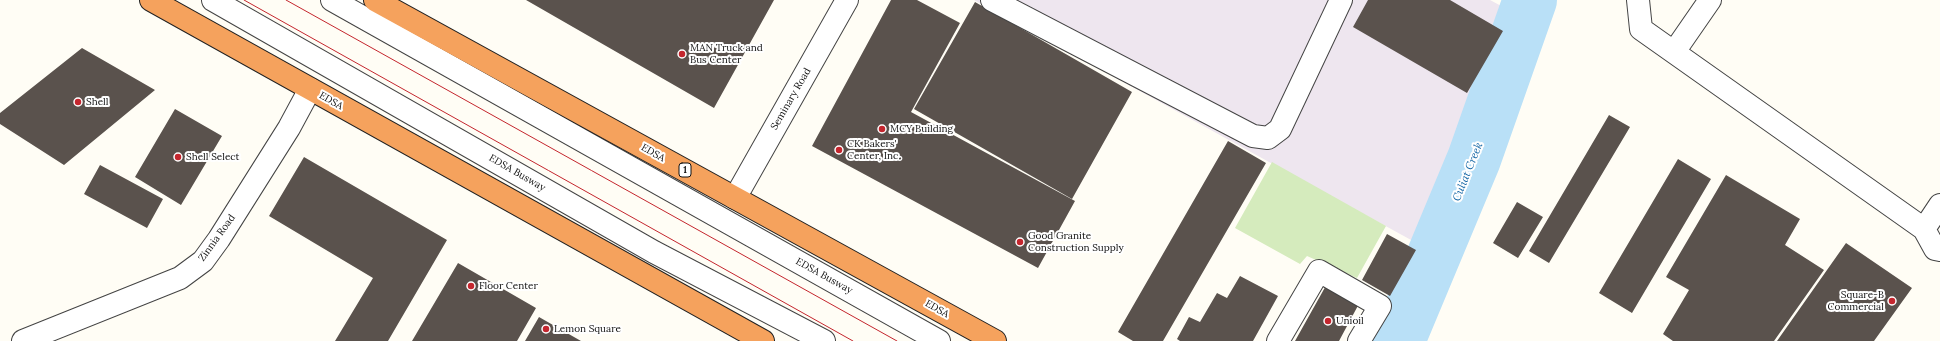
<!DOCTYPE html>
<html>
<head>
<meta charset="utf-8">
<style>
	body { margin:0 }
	canvas { display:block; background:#fffdf5 }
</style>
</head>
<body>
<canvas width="1940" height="341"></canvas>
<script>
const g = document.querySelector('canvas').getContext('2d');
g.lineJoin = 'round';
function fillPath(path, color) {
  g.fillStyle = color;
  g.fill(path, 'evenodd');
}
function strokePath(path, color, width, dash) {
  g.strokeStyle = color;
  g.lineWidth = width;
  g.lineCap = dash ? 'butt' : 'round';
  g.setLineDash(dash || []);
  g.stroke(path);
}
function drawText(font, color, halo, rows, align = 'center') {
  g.font = font + ' Lora,serif';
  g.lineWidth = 4;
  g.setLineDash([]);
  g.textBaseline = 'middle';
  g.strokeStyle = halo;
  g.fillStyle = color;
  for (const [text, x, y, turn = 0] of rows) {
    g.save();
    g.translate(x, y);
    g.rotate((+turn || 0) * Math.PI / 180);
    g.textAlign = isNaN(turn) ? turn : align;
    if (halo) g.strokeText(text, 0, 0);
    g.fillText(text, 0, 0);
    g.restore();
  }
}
fillPath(new Path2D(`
	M974,0H1490L1505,8L1422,246Z`), '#eee6ef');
fillPath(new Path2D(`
	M1272,162L1386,226L1357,278L1307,256L1300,264L1235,228Z`), '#d5ebbd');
strokePath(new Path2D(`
	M1398,341L1474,159L1530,0`), '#b9e0f7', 54);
fillPath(new Path2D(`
	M526,0H774L714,108Z
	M891,0H917L960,23L911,112L1075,201L1038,268L812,146Z
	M1368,0H1450L1503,31L1467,93L1353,27Z
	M975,2L1132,92L1072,199L914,109Z
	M82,48L155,90L64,165L0,124V113Z
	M175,109L222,136L181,205L135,177Z
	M1609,115L1630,127L1549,263L1529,251Z
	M1228,141L1266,163L1163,341H1133L1118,332Z
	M304,157L447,240L388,341H335L373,278L269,216Z
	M1678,159L1711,179L1632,313L1599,293Z
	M100,165L163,199L147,228L84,194Z
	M1726,175L1800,219L1785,245L1824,270L1774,341H1673L1663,334L1689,290L1666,277Z
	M1517,202L1543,217L1518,258L1493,243Z
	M1387,234L1416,250L1390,296L1362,280Z
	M1846,243L1912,288L1874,341H1777Z
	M458,263L536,308L517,341H412Z
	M1240,276L1278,296L1253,341H1180L1177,339L1189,317L1200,322L1217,293L1227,298Z
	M1328,282L1361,300L1339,341H1295Z
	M539,317L581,341H525Z`), '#5a524d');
const minor = new Path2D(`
	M213,0L654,252L824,341
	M332,0L939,341
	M992,0L1253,136L1268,138L1280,129L1341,0
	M1638,0L1641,29L1924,229L1935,249L1940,250
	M1674,52L1710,0
	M735,198L847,0
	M1924,229L1940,205
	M23,341L180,278L203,261L219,239L289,128L310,89
	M1278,341L1319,271L1380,306L1359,341`);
const highway = new Path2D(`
	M151,0L763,341
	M375,0L995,341`);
strokePath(minor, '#444', 24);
strokePath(highway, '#222', 24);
strokePath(minor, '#fff', 22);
strokePath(highway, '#f5a25d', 22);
strokePath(new Path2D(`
	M244,0L853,341
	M286,0L897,341`), '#c4262e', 1);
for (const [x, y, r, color] of [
	[682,54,4,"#c4262e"],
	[78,102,4,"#c4262e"],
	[882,129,4,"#c4262e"],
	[839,150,4,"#c4262e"],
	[178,157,4,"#c4262e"],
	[1020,242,4,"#c4262e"],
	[471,286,4,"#c4262e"],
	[1892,301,4,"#c4262e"],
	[1328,321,4,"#c4262e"],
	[546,329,4,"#c4262e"]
]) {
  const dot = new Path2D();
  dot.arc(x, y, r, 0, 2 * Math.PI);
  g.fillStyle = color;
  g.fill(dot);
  strokePath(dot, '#fff', 1.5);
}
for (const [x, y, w] of [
	[685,170,12]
]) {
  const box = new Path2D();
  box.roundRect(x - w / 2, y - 7, w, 14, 3);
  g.fillStyle = '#fff';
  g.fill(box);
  strokePath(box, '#111', 1);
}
drawText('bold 9px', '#111', null, [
	["1",685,170]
]);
drawText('10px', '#111', '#fff', [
	["MAN Truck and",690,48],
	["Bus Center",690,60],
	["Shell",86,102],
	["MCY Building",890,129],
	["CK Bakers'",847,144],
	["Center, Inc.",847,156],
	["Shell Select",186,157],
	["Good Granite",1028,236],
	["Construction Supply",1028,248],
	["Floor Center",479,286],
	["Square-B",1884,295,"right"],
	["Commercial",1884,307,"right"],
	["Unioil",1336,321],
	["Lemon Square",554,329]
], 'left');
drawText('10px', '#111', '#fff', [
	["Seminary Road",791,99,-60],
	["EDSA",331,101,29],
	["EDSA",653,153,29],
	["EDSA Busway",517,173,30],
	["Zinnia Road",217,238,-54],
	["EDSA Busway",824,276,29],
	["EDSA",937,309,29]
]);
drawText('italic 11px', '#1768a6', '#fff', [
	["Culiat Creek",1468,172,-68]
]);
</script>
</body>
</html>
